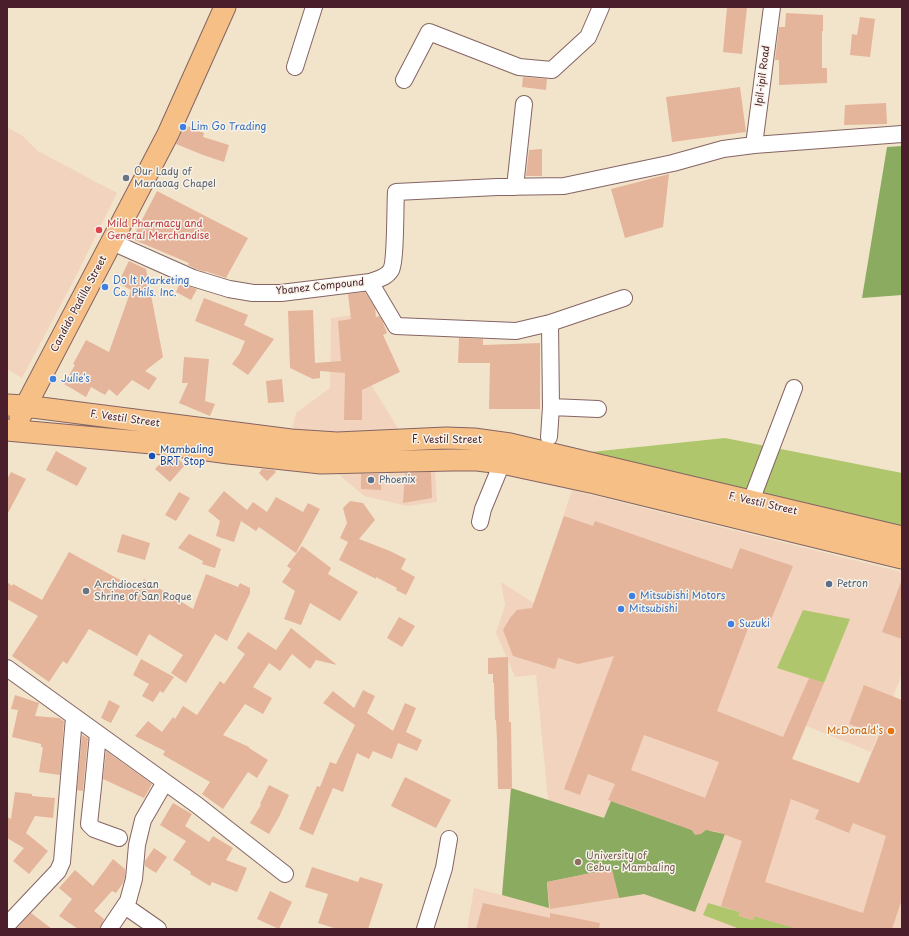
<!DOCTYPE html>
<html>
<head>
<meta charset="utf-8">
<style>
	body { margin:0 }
	#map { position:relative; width:909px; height:936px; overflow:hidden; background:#f2e4cb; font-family:"Playpen Sans",sans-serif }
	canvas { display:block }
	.frame { position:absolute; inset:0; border:8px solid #4a1f2b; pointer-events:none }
</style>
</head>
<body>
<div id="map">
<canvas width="909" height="936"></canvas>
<div class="frame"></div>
</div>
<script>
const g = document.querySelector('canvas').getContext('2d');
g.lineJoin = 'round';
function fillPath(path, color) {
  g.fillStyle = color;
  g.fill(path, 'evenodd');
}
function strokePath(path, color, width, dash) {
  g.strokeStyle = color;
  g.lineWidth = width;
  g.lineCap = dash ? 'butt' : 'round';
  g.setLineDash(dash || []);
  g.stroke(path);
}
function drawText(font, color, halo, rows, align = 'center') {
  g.font = font + ' "Playpen Sans",sans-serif';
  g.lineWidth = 3;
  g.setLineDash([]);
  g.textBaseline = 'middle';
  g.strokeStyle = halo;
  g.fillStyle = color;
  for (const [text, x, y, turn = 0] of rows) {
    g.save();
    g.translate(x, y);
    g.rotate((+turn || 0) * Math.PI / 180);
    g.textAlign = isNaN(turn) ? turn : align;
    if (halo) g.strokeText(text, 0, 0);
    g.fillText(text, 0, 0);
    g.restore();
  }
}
fillPath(new Path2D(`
	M7,127L23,136L38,151L117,193L76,276L22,378L7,369Z
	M353,315L365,375L401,433L291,434L296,413L330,388L331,318Z
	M334,470H435L437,502L407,506L364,496Z
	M572,490L902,572V674L871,752L806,726L792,759L902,799V929H467L474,888L502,895L511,788L548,800L536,675L515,677L496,633L505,605L501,582L534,603Z`), '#f2d4be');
fillPath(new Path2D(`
	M725,438L902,473V528L581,453Z
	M803,610L850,619L824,683L777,668Z
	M708,903L740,912L739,916L753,920L754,916L795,928L740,929L703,915Z`), '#afc66c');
fillPath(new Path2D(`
	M902,146V295L862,298L887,147Z
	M511,788L604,818L611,801L692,830L694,833L697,834L707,828L710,831L725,834L695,912L644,894L619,898L611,869L547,882L549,908L502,895Z`), '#8bab60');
fillPath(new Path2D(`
	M727,7H747L742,54L723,52Z
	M786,13L823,15V31H822V68H827V83L779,85V60H775L779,27H785Z
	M860,17L875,19L870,57L850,55L852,34L857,35Z
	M523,77L547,79L546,90L522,87Z
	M740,87L746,132L672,142L666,97Z
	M886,103L887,124L844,125L845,105Z
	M185,125L204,133L203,137L229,145L224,162L203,155L176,144Z
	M542,149V176H526L529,150Z
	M669,174L663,227L625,238L611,189Z
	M157,191L248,238L226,278L205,271V272L196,269L188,265L189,263L132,239Z
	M129,261L146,269L163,357L145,371L157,378L149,390L132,380L117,396L109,389L105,395L91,387L86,397L64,384L75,365L73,364L86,340L109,352L131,290L118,283Z
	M180,283L197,289L191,300L176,292Z
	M365,292L375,308L376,317L379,316L382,320L387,333L383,335L400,372L362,390V420H344L345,373L320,371V378L313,379L290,368L288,311L313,310L315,363L341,361L338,321L351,319L348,294Z
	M204,298L248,315L244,325L274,339L248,375L232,364L240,353L245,341L195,321Z
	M459,338L483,339V345L540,343V409H489L490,363H458Z
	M184,357L209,359L205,401L215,404L210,416L179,403L188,383H182Z
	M282,379L284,402L268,403L266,381Z
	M56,451L87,468L77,486L46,470Z
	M166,457L177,458L185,465L170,482L155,469Z
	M262,469L274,470L276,472L267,481L259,473Z
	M11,472L26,479L7,515V479Z
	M431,472L432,498L403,503L405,473Z
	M361,474H382L381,490L361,489Z
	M224,491L247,510L253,502L267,512L276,497L303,512L308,503L320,509L296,553L259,527L256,531L241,521L234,542L216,536L220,521L208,511Z
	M179,492L190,498L176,521L165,515Z
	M350,501L363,503L375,520L359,539L390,551L406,559L401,569L415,577L406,595L396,590L397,588L376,577V579L339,560L348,542L340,538L347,523L343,508Z
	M564,516L593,526L595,521L732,569L740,548L793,566L770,622L759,618L756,625L750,623L717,711L783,737L809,678L824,683L792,759L859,783L879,735L849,724L864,685L902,700V899L892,929H797L754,916L753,920L739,916L740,912L721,906L742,841L718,832L706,830L701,834L695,835L692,830L608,800L615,784L588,774L580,795L564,789L614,656L578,664L558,658L555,669L513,656L503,630L510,618L517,610L532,608ZM644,735L719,762L705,798L631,770ZM791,799L819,810L815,819L849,833L853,823L886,836L863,913L765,882Z
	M122,534L150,543L145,560L117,552Z
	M189,534L221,549L215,568L202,564L203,561L178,548Z
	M302,546L331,568L328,574L358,592L340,621L310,603L301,625L284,619L295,591L282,582L291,569L287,566Z
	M69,552L137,589L144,579L193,609L206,574L238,587L240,583L250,588V593L227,641L215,634L186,683L171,673L183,655L149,634L137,656L89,629L67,664L63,661L49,682L12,656L38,616L7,599V582L12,586L13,584L42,600Z
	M901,582L902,583V639L882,632Z
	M399,617L415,626L402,647L387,638Z
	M291,628L337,665L316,660L310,669L292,654L280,671L269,663L253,687L272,698L263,714L245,704L223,735L249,747V748L268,760L257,778L248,772L223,809L202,794L210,782L163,755L165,751L135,736L148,721L162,732L173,717L175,719L183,706L197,715L220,681L224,684L245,654L237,648L248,632L276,650Z
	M508,657L509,722H511L512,789H498L497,741L496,720H495L494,683H493V674H488V658Z
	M141,659L174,677L163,693L160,691L153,702L142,696L149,684L133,675Z
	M363,690L375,696L367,713L393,731L405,703L416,708L406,732L422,740L417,751L398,743L392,759L373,751L369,759L357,753L343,792L333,788L313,835L299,829L317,786L320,787L330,762L336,764L355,725L323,703L333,691L354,708Z
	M15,695L39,703L35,716L59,718L64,721L60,775L39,772L43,747H41V744L12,737L18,710L11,709Z
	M109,700L120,706L111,723L101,718Z
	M82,735L88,738L83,791L77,790Z
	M106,751L152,784L144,798L103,779Z
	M405,777L451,800L436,828L391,806Z
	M269,785L289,795L279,817L269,834L250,823L261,805L260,804Z
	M15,792L32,794V796L55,798L53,818L35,816L26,833L48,851L29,874L13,861L24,848L7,838V817L11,819Z
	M173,803L192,814L185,826L209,842L213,836L233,848L226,860L247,868L237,892L212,882L210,886L190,874L191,872L173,860L186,841L160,825Z
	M154,848L167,857L156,873L145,866V861Z
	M113,859L125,869V877L123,883L116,893L112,891L94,911L104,919L100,929H78L59,916L72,899L59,888L75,870L93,886Z
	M312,867L358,882L360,877L383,884L368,929H337L318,923L328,894L305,887Z
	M612,869L619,898L550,909L547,882Z
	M270,891L292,902L279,929L257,919Z
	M483,903L550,918V913L600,923L599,929H476Z
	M31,913L52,929H16Z`), '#e4b49b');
const minor = new Path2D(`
	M295,67L314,7
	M404,80L429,32L519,67L552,70L588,37L601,7
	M754,145L772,7
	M515,187L524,104
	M112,242L193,278L229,289L253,293H281L370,282C378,279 386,278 391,270C396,261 395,205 396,192L497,187L564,186L673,163L723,149L754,145L902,134
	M370,282L396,326L516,331L550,323L624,298
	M551,407L598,409
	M549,437L551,407L550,323
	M751,501L794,388
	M480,522L483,509L502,463
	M7,668L197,805L285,874
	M98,734L93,787L89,824L94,829L119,838
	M125,906L158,929
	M7,925L58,871L62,862L74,717
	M109,929L128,901L134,879L137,845L143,820L165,782
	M425,929L444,868L449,839`);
const major = new Path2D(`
	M7,405L25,406L291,440L337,443L446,438L474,439L510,444L902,537
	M20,417L168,134L225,7
	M7,430L163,444L229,453L321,463L452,460H477L502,463L595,483L902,558`);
strokePath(minor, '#856463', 18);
strokePath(major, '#856463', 23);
strokePath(minor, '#fff', 16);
strokePath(major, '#f5bf86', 21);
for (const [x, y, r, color] of [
	[183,127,4,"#3f7fe0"],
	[126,178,4,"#6b7280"],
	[99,230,4,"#e0444e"],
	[105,287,4,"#3f7fe0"],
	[53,379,4,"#3f7fe0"],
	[152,456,4,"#1a4fb4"],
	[371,480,4,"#5c6f8a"],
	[829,584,4,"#5c6f8a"],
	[86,591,4,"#6b7280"],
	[632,596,4,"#3f7fe0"],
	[621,609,4,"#3f7fe0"],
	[731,624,4,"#3f7fe0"],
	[891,731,4,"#e8710a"],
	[578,862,4,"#8d6e63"]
]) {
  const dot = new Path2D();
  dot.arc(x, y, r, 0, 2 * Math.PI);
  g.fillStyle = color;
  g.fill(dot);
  strokePath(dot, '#f7f3e8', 1.5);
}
drawText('10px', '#4a1f2b', '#f7f3e8', [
	["Ipil-ipil Road",763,76,-83],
	["Ybanez Compound",320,287,-6],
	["Candido Padilla Street",79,304,-62],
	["F. Vestil Street",125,419,8],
	["F. Vestil Street",447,440],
	["F. Vestil Street",763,504,13]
]);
drawText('10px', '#366cbe', '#f7f3e8', [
	["Lim Go Trading",191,127],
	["Do It Marketing",113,281],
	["Co. Phils. Inc.",113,293],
	["Julie's",61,379],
	["Mitsubishi Motors",640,596],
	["Mitsubishi",629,609],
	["Suzuki",739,624]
], 'left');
drawText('10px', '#5b616d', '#f7f3e8', [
	["Our Lady of",134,172],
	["Manaoag Chapel",134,184],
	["Archdiocesan",94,585],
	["Shrine of San Roque",94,597]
], 'left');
drawText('10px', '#be3a42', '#f7f3e8', [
	["Mild Pharmacy and",107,224],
	["General Merchandise",107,236]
], 'left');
drawText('10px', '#164399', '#f7f3e8', [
	["Mambaling",160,450],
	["BRT Stop",160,462]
], 'left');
drawText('10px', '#4e5e75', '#f7f3e8', [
	["Phoenix",379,480],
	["Petron",837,584]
], 'left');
drawText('10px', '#c56008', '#f7f3e8', [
	["McDonald's",883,731]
], 'right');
drawText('10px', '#785e54', '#f7f3e8', [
	["University of",586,856],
	["Cebu - Mambaling",586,868]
], 'left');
</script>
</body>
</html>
